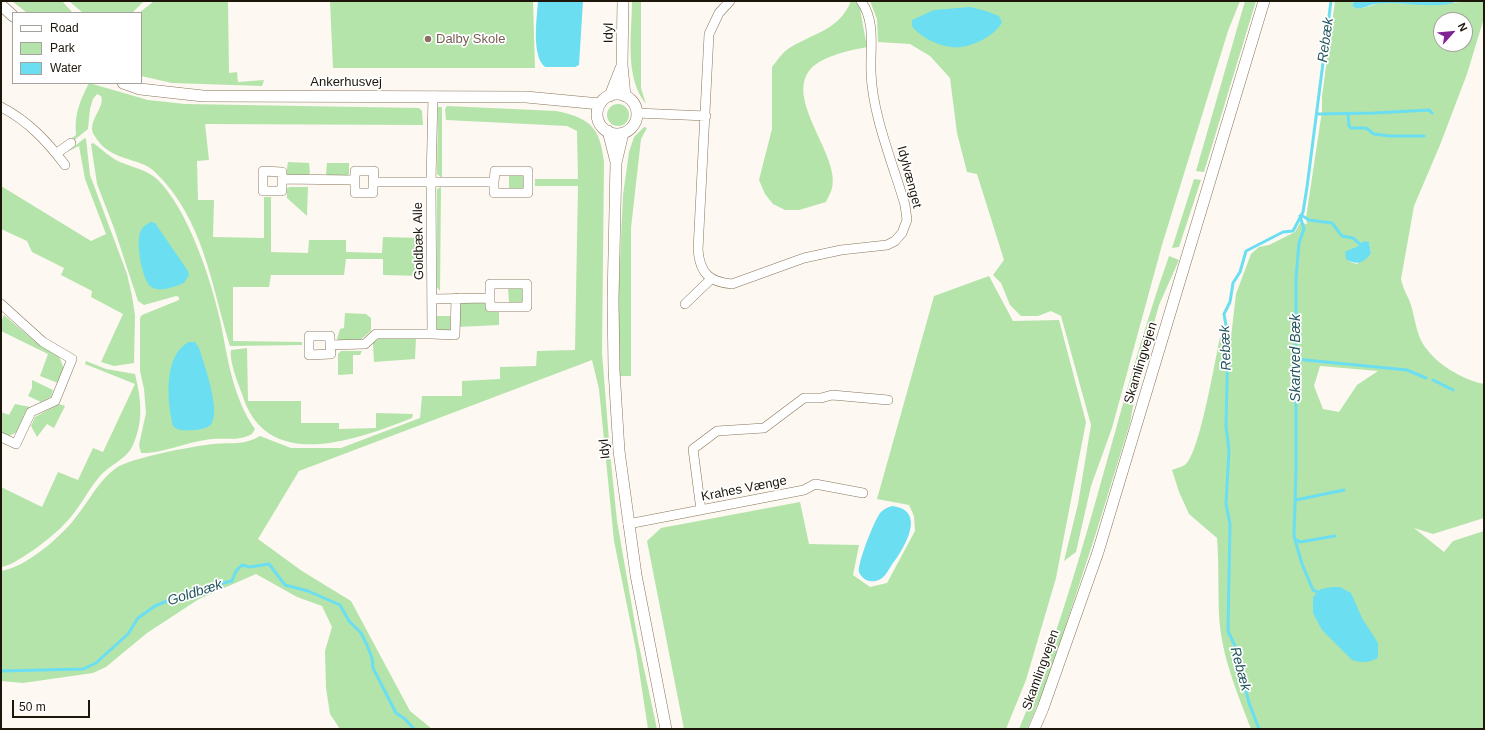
<!DOCTYPE html>
<html>
<head>
<meta charset="utf-8">
<style>
	body { margin:0 }
	#map { position:relative; width:1485px; height:730px; overflow:hidden; background:#fdf8f2; font-family:Arial,sans-serif }
	canvas { display:block }
	.frame { position:absolute; inset:0; border:2px solid #1d160b; pointer-events:none }
	.legend { position:absolute; left:12px; top:12px; width:130px; height:72px; box-sizing:border-box; background:#fff; border:1px solid #a5a29d; margin:0; padding:5px 7px; list-style:none; font-size:12px; color:#1d160b }
	.legend li { display:flex; align-items:center; gap:8px; height:20px }
	.legend b { width:20px; border:1px solid #a5a29d }
	.north { position:absolute; left:1433px; top:12px; width:40px; height:40px; box-sizing:border-box; background:#fff; border:1px solid #a5a29d; border-radius:50%; rotate:63deg; font-size:11px; font-weight:700; line-height:16px; text-align:center; color:#1d160b }
	.north::after { content:''; display:block; margin:auto; width:14px; height:18px; background:#7f2694; clip-path:polygon(50% 0,100% 100%,50% 72%,0 100%) }
	.scale { position:absolute; left:12px; top:700px; width:78px; height:18px; box-sizing:border-box; border:2px solid #1d160b; border-top:0; padding-left:5px; font-size:12px; line-height:14px; white-space:nowrap; color:#1d160b; -webkit-text-stroke:3px #fff; paint-order:stroke }
</style>
</head>
<body>
<div id="map">
<canvas width="1485" height="730"></canvas>
<div class="frame"></div>
<ul class="legend">
<li><b style="height:5px;background:#fff"></b>Road</li>
<li><b style="height:11px;background:#b4e4aa"></b>Park</li>
<li><b style="height:11px;background:#6bdef1"></b>Water</li>
</ul>
<div class="north">N</div>
<div class="scale">50 m</div>
</div>
<script>
const g = document.querySelector('canvas').getContext('2d');
g.lineJoin = 'round';
function fillPath(path, color) {
  g.fillStyle = color;
  g.fill(path, 'evenodd');
}
function strokePath(path, color, width, dash) {
  g.strokeStyle = color;
  g.lineWidth = width;
  g.lineCap = dash ? 'butt' : 'round';
  g.setLineDash(dash || []);
  g.stroke(path);
}
function drawText(font, color, halo, rows, align = 'center') {
  g.font = font + ' Arial,sans-serif';
  g.lineWidth = 3.5;
  g.setLineDash([]);
  g.textBaseline = 'middle';
  g.strokeStyle = halo;
  g.fillStyle = color;
  for (const [text, x, y, turn = 0] of rows) {
    g.save();
    g.translate(x, y);
    g.rotate((+turn || 0) * Math.PI / 180);
    g.textAlign = isNaN(turn) ? turn : align;
    if (halo) g.strokeText(text, 0, 0);
    g.fillText(text, 0, 0);
    g.restore();
  }
}
fillPath(new Path2D(`
	M12,1H62L73,13H27Z
	M69,1H144L132,13H83Z
	M154,1H228L229,73L237,72L238,82L264,80L262,86L172,83L141,76V13H139Z
	M330,1H533L535,68H333Z
	M632,1H641V88L646,104C624,77 632,34 632,1Z
	M851,1H855L860,9L867,47C852,50 837,53 823,60C770,86 842,153 832,188C831,193 828,197 826,202L799,210H785L773,204L765,194L759,180L772,129V67C777,61 783,51 791,47C816,32 839,30 851,1Z
	M870,1H1240L1228,31L1162,245L1112,428L1091,486L1076,552L1064,561L1078,504L1091,425L1061,316L1051,311L1038,316H1021L1010,305L1001,283L993,275L1004,260L977,174L967,172L957,133L950,78L930,56L910,44L878,42L877,19Z
	M1245,1H1256L1204,172L1196,171Z
	M1335,1H1354L1352,6C1358,12 1373,4 1381,3C1396,2 1410,4 1425,4C1445,4 1464,1 1484,1V18L1467,74L1440,145L1414,206L1401,279C1403,289 1408,296 1411,305C1415,318 1416,332 1423,344C1436,364 1461,379 1484,384V518L1433,534L1414,528L1444,552L1453,541L1484,531V729H1251C1237,692 1221,655 1219,615C1218,589 1219,564 1217,538L1189,514L1179,492L1172,470C1176,468 1183,467 1186,464C1200,450 1215,361 1220,337H1231L1236,294L1251,254L1259,247L1269,245L1295,232L1300,223L1307,224L1306,218L1322,111V96ZM1441,20H1465V44H1441ZM1369,242L1371,253L1357,264L1350,262L1348,250C1358,250 1361,243 1369,242ZM1320,366L1378,371L1357,385L1339,412L1323,409L1314,386Z
	M89,83L148,100L185,104L419,108L422,111L423,125L205,124L209,160L197,161L198,200H214L213,237L264,238V197H271V252L308,253L309,240H346V252L382,253L383,237L422,238L423,276L383,275V259H346L344,275H271L269,287H233V341L302,342V345L230,346C211,285 204,219 155,172C139,156 110,163 94,135C86,122 106,107 101,96L97,94L93,99L90,109L88,129L72,142L71,139L76,135C74,114 80,101 89,83Z
	M607 115a11 11 0 1 1 22 0a11 11 0 1 1-22 0Z
	M447,106L556,111C590,118 600,127 604,162L602,353L610,453L617,521L638,641L657,729H648L636,650L614,541L599,389L592,360L299,471L258,539L302,571L351,601L410,711L432,729H340L330,714L326,688L325,651L332,627L322,606L297,597L256,574L199,599L147,633L106,667L93,673L23,683L1,681V571C25,568 62,536 76,517C89,501 99,480 116,468C130,458 194,446 213,444C232,442 242,446 260,436L291,448H341L420,418L422,396H462V381L500,379V367L536,366L537,351L575,350L578,186H535V179H578L577,131L567,126L446,120L445,109Z
	M438,107H442V178L437,174Z
	M644,127L647,128L641,139L631,228V376H620L618,305L623,195L629,152L634,137Z
	M85,138L86,139L90,175L127,274L132,296L135,315L134,363L114,366L101,362L123,314L91,297L92,291L61,275L64,268L32,252L27,241L1,229V186L91,241L106,234L85,179L79,146L67,152Z
	M93,143C102,149 109,157 120,162C134,168 146,169 158,180C188,210 211,279 220,320C228,358 232,396 255,429L252,434C240,441 226,438 212,439C190,441 161,454 141,453L139,445L146,413L144,389L140,371V318L142,315L179,300V297L176,296L144,305L138,301L114,228L97,184L91,144Z
	M288,162L309,163L310,173L305,177L286,175Z
	M327,163H349V174L345,177H330L326,174Z
	M509,175L523,176V190H509Z
	M1194,179L1201,180L1179,247L1172,248Z
	M290,187H308L307,216L287,198V188Z
	M441,187L440,291L437,287V189Z
	M1169,256L1179,260L1159,305L1137,384L1130,423L1096,533L1046,686L1027,729H1019C1084,577 1114,412 1169,256Z
	M989,276L1013,321L1059,320L1086,422L1056,578L1026,680L1006,729H684L647,541L661,528L800,502L809,544L859,545L853,575L870,587L887,583L915,531L914,516L909,505L877,499L934,296Z
	M522,288V302H509L508,289Z
	M485,301L487,303V311H499V325L458,327L460,305L463,302Z
	M345,313L366,314L371,318V331L359,341H341L337,339L340,329L344,328Z
	M4,315L39,345L59,356L64,369L58,383L40,376L48,354L1,331V322Z
	M436,316H450V330H436Z
	M380,338H416L415,359L374,362L373,343Z
	M247,348L248,401H301V423H339V429L376,428V413L413,414L412,418C356,440 266,474 242,394C238,383 229,361 231,350Z
	M341,351H362L360,355H353V374L338,375V354Z
	M86,361L106,369L135,374C141,399 144,420 133,445C127,459 111,464 100,476C89,489 81,505 70,518C57,533 40,546 23,557C16,561 9,566 1,567V487L42,507L58,472L78,480L93,448L103,452L135,384L85,364Z
	M32,380L53,390L51,397L41,402L28,396L32,388Z
	M15,404L30,407L17,432L9,436L1,432V412L9,415Z
	M59,404L65,406L54,428L47,424L37,437L31,426L35,417Z`), '#b4e4aa');
fillPath(new Path2D(`
	M538,1H583L579,65L575,67H545C531,55 537,18 538,1Z
	M1354,1H1458C1435,11 1401,0 1375,4C1368,5 1358,12 1352,6Z
	M970,7L986,11L999,16L1002,22C996,36 967,50 952,47C938,46 920,37 912,26V20L934,10Z
	M151,222L155,223L188,271L189,275L184,283C176,286 162,292 153,288C142,284 136,243 140,233C142,227 145,225 151,222Z
	M1364,241L1369,242L1371,253C1364,263 1357,266 1346,259L1345,252C1352,247 1356,250 1364,241Z
	M189,342H195L199,348C204,364 220,407 212,423C209,428 202,429 196,430C187,430 180,432 173,426C167,402 163,355 189,342Z
	M892,506C928,510 904,549 891,566C889,569 886,575 882,578C880,580 874,582 870,581C866,581 860,576 859,572C857,564 875,518 881,512C884,509 888,507 892,506Z
	M1332,587H1340L1351,593L1362,618L1378,643V657C1373,663 1359,663 1352,660L1322,630L1313,613V597L1321,589Z`), '#6bdef1');
strokePath(new Path2D(`
	M1318,114L1374,113L1429,110L1432,113
	M1348,114L1349,126L1351,128H1366L1374,134L1390,136H1424
	M1301,215L1309,220L1332,223L1342,236L1353,238L1361,245
	M1300,216L1304,229L1299,243L1296,278V470L1294,536L1302,564L1313,590L1318,592
	M1295,359L1407,370L1426,378
	M1433,380L1453,390
	M1296,500L1344,490
	M1297,540L1300,542L1335,536
	M1,671L83,669L96,663L128,634L138,618L155,606L193,590L232,581L236,571L242,565L250,567L269,564L285,585L308,591L340,605L349,621L361,633L367,645L372,658L373,668L396,713L405,719L414,729
	M1259,729L1249,703L1235,646L1228,631L1230,524L1226,504L1229,450L1226,426L1228,337L1224,314L1230,302L1233,283L1240,272L1246,251L1283,232L1293,231L1303,212L1307,187L1331,1`), '#6bdef1', 3);
const minor = new Path2D(`
	M730,1L719,13L709,34L698,250C700,273 709,282 732,284L804,258L841,250L887,245L895,241L902,233L907,220L905,205C893,164 872,114 871,72C870,48 876,22 861,1
	M1,107C28,121 47,141 65,165
	M637,113L706,116
	M57,153L71,143
	M282,179V191H263V171L282,172V179L355,180
	M373,182L374,171H355V193H373V182H494L495,171H528V193H494V182
	M433,299L490,298V307H527V284H490V298
	M1,304L43,342L72,359L55,401L31,412L16,444L1,437
	M685,304L711,279
	M432,334L455,335L456,298
	M330,345L331,354L309,355V336H330V345L365,344L376,334H432L431,182L433,96
	M701,510L693,449L717,431L764,428L804,398H821L832,395L888,400
	M628,524L804,490L815,484L863,493`);
const tertiary = new Path2D(`
	M623,1L622,65L625,96
	M1,5L13,16
	M123,83L140,89L203,96L526,97L600,104
	M597 114a20 20 0 1 1 40 0a20 20 0 1 1-40 0Z
	M610,96L621,68
	M608,131L616,162
	M623,133L616,163L613,300L614,370L619,451L636,575L666,729
	M1034,729L1043,708L1098,552L1264,1`);
strokePath(minor, '#89755a', 10);
strokePath(tertiary, '#89755a', 12);
strokePath(minor, '#fff', 9);
strokePath(tertiary, '#fff', 11);
for (const [x, y, r, color] of [
	[428,39,4,"#8d6e63"]
]) {
  const dot = new Path2D();
  dot.arc(x, y, r, 0, 2 * Math.PI);
  g.fillStyle = color;
  g.fill(dot);
  strokePath(dot, '#fff', 1.5);
}
drawText('13px', '#1d160b', '#fff', [
	["Idyl",609,33,-89],
	["Ankerhusvej",346,82],
	["Idylvænget",909,177,75],
	["Goldbæk Alle",419,241,-91],
	["Skamlingvejen",1141,363,-73],
	["Idyl",605,449,-95],
	["Krahes Vænge",744,489,-11],
	["Skamlingvejen",1041,670,-70]
]);
drawText('13px', '#785e54', '#fff', [
	["Dalby Skole",436,39]
], 'left');
drawText('italic 14px', '#24565e', '#fff', [
	["Rebæk",1326,40,-82],
	["Rebæk",1226,348,-92],
	["Skartved Bæk",1296,358,-90],
	["Goldbæk",195,593,-18],
	["Rebæk",1240,669,75]
]);
</script>
</body>
</html>
